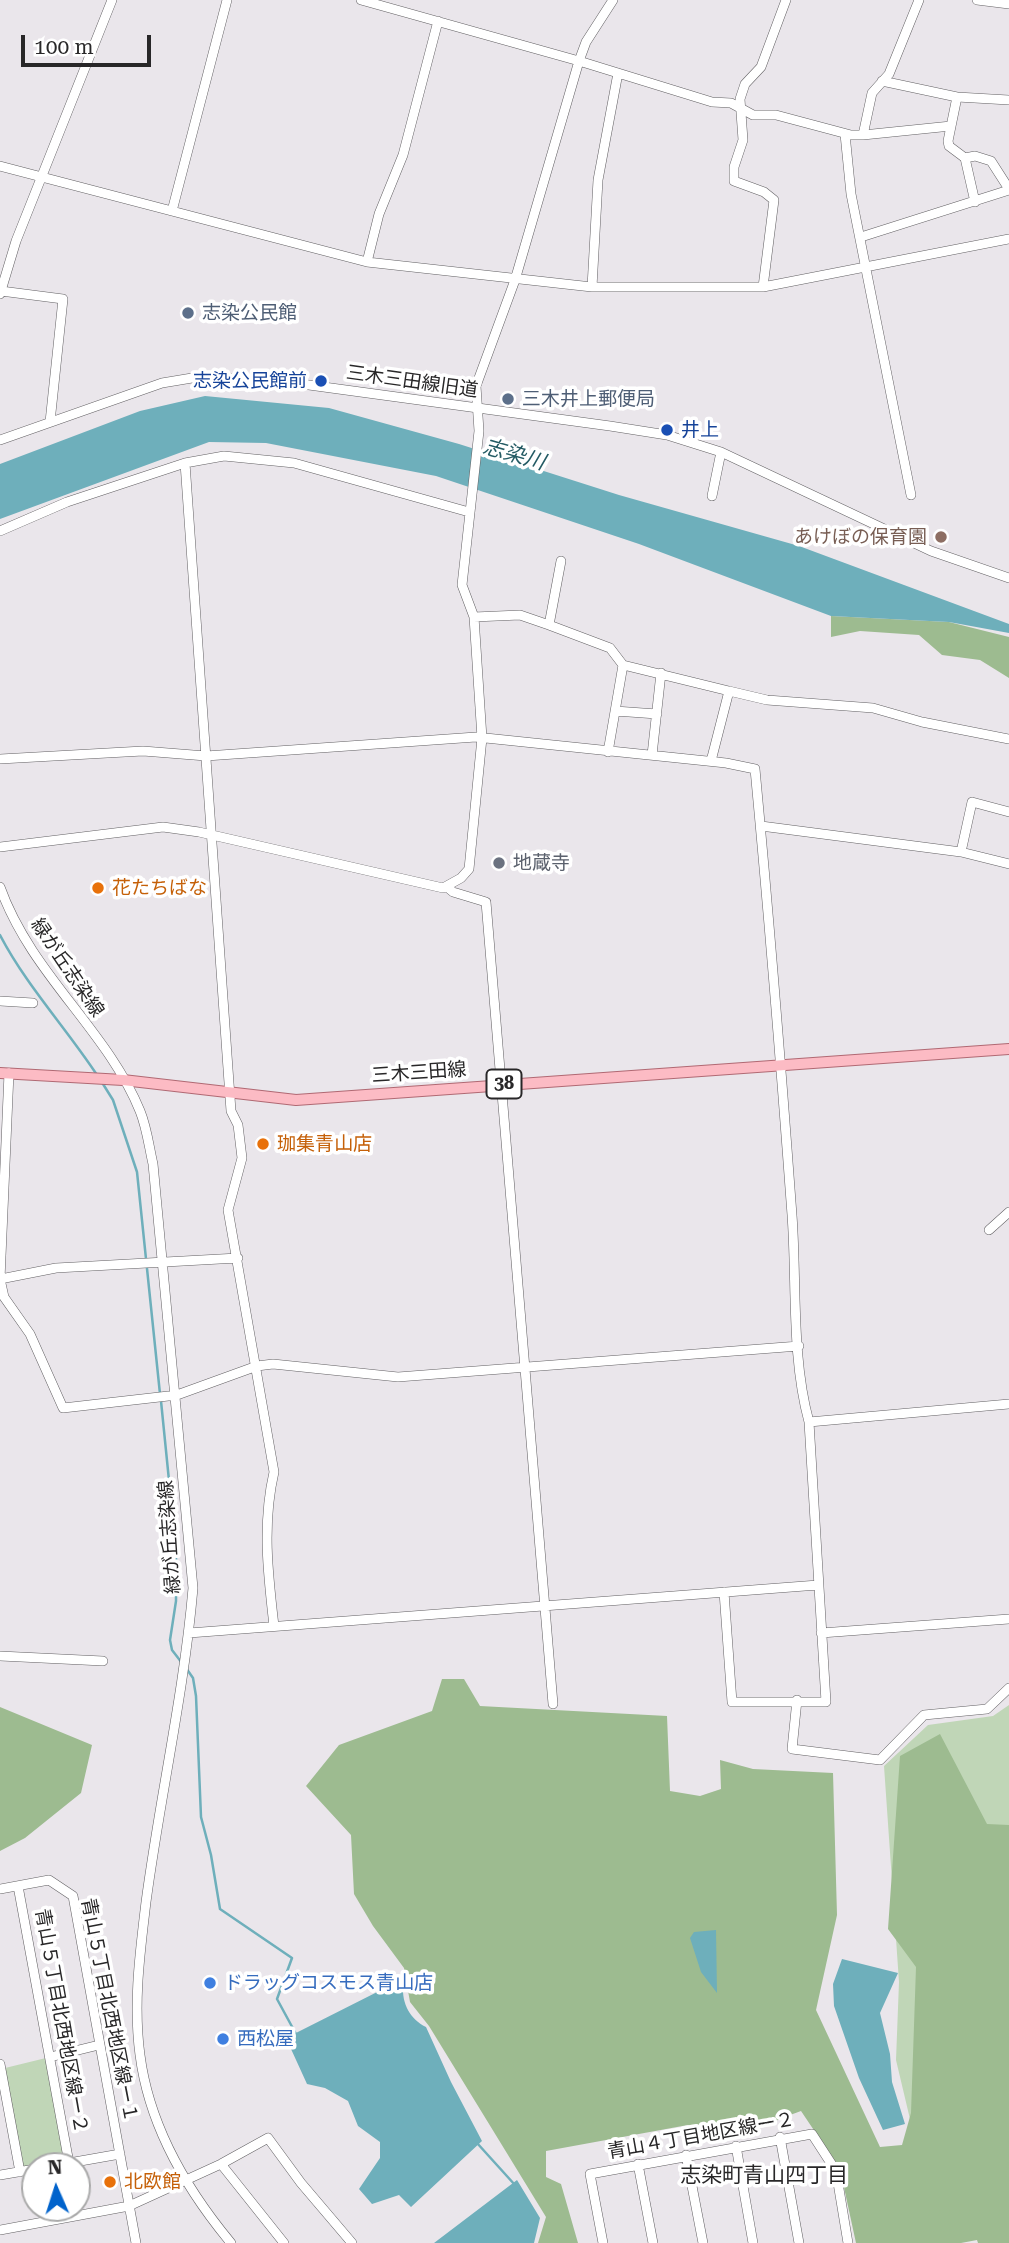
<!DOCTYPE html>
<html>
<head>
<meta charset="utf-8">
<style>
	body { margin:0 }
	#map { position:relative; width:1009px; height:2243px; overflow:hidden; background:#eae6eb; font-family:"Roboto Serif",serif }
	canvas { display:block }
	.north { position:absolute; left:21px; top:2152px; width:70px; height:70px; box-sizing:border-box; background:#fff; border:2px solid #a9a9a9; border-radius:50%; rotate:357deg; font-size:19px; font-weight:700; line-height:28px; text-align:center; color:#282728 }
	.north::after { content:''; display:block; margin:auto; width:24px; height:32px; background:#0163cc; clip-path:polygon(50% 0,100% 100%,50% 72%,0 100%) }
	.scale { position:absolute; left:21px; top:35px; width:130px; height:32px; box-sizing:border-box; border:4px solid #282728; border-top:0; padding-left:9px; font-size:21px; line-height:24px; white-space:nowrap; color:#282728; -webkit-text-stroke:5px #fff; paint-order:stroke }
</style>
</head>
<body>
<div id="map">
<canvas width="1009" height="2243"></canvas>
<div class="north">N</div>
<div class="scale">100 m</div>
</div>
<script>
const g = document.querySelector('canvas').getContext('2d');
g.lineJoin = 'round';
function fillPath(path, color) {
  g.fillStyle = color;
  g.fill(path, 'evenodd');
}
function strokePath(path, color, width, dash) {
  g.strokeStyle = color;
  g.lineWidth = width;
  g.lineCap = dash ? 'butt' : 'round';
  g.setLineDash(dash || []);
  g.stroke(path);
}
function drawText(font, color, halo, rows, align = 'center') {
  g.font = font + ' "Roboto Serif","Noto Sans JP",serif';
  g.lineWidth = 7;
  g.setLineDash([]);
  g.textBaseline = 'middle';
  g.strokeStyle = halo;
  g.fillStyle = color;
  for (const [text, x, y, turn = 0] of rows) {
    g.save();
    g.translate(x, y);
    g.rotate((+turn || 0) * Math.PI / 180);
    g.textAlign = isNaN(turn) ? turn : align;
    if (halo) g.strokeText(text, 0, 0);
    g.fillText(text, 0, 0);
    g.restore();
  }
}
fillPath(new Path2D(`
	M1009,1705V2243L914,2136L896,2060L899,1982L884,1766L928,1725L993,1716Z
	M50,2057L69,2163L35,2166L20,2172L1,2069Z`), '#c0d6b7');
fillPath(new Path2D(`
	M831,616L949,622L1009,637V678L980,660L942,655L919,635L860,631L831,637Z
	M442,1679H464L480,1706L667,1716L670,1791L700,1796L721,1789L720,1760L753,1769L833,1773L837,1915L816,2010L880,2147L902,2145L911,2113L916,1967L888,1929L900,1756L940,1734L987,1824L1009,1825V2243H978L977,2240L961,2243H856L840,2169L801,2111C765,2124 724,2147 688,2125L546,2151V2177L561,2184L578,2243H538L546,2217L429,2026L410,2002L404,1968L373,1926L354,1894L351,1835L306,1786L339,1745L432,1711Z
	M0,1707L92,1745L81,1793L25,1838L0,1851Z`), '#9dbb90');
fillPath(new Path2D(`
	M205,396L329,408L459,444L619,495L799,546L1009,624V633L949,622L831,616L639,544L436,476L266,443L209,442L0,519V464L140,411Z
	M716,1930L717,1993L701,1972L690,1938L694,1932Z
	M842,1959L898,1973L880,2013L890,2054L892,2082L905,2124L883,2130L859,2078L834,2006L833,1984Z
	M397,1982L403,1986C402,2004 410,2019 426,2027L451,2082L482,2141L411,2207L399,2195L372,2204L359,2189L380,2158V2142L358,2126L348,2101L325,2088L307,2084L286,2038Z
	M517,2180L540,2218L534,2243H434Z`), '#6eafbb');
strokePath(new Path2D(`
	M0,935C26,985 66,1028 97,1075
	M103,1084L113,1100L137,1172L160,1394
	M161,1401L176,1550V1601L170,1640L172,1650L182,1663
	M186,1668L193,1678L196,1696L201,1817L211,1855L220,1909L292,1958L277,1999L296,2034
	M477,2143L515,2185`), '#6eafbb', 2.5);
const minor = new Path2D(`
	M361,0L579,61L712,102L731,103L753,115H776L851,135H863L872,93L889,74L919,0
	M977,0L1009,4
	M882,81L957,97L1009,100
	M957,97L948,141L949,146L965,158L975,202
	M845,134L851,194L911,495
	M863,135L951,126
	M965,158L975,156L991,161L1009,189
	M0,166L367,262L592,287H763L1009,239
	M172,211L227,0
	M861,237L1009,190
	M367,262L379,214L403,155L438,21
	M592,287L598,180L618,73
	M763,287L774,200L764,192L734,181V167L743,140L740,99L745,84L761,67L786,0
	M1,291L63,299L50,422
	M0,294L16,241L112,0
	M0,440L162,383L204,376L309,385L610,426L667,435L721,452L931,551L1009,578
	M185,463L231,1111L238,1125L242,1158L228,1210L274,1472C262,1524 268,1574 274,1626
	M712,496L721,452
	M0,531L67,502L185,463L224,456L294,463L469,512
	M474,617L520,615L549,625L610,648L623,665L608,752
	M549,625L561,561
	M623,665L729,691
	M615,711L657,714
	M652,755L661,673
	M0,759L143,751L206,756L476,737L726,763L755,769C769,917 781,1066 792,1215C797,1282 791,1356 809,1422L826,1702H732L724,1592
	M711,761L729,691L767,700L873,708L922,722L1009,739
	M761,826L961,852L1009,864
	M0,847L163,827L199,832L443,888L461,878L469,869L482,738L474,617L462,585L479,431L476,386L515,280L579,61L586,42L613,0
	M961,852L972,802L1009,812
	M0,887C31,974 107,1030 140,1111C147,1128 149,1147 153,1164L193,1588C184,1693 160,1797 146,1902C140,1953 133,2003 140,2055C149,2125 187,2190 231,2243
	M447,887L453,892L486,902L553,1704
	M0,1001L33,1003
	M9,1073L0,1279L4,1297L30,1334L63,1408L177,1395L257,1366L273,1364L398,1377L799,1346
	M989,1230L1009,1212
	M0,1279L56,1268L238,1258
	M809,1422L1009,1404
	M189,1633L818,1585
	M821,1633L1009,1619
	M0,1656L103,1661
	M797,1700L792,1749L880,1760L924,1715L987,1709L1009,1688
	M18,1886L69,2163
	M0,1889L49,1880L73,1896L136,2243
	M50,2057L99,2045
	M0,2064L20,2172
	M780,2137L799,2243
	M736,2146L753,2243
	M686,2155L703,2243
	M221,2164L284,2243
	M638,2164L653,2243
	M52,2166L120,2154
	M0,2175L35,2169
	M0,2230L129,2206L221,2164L268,2138L301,2183L352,2243
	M603,2243L590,2174L812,2134L836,2171L848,2243`);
const major = new Path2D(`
	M0,1073L123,1080L296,1100L1009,1049`);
strokePath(minor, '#626063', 10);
strokePath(major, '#b06973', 12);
strokePath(minor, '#fff', 9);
strokePath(major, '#fcbbc4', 10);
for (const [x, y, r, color] of [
	[188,313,7,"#5c6f8a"],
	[321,381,7,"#1a4fb4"],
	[508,399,7,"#5c6f8a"],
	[667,430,7,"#1a4fb4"],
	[941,537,7,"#8d6e63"],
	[499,863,7,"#6b7280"],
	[98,888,7,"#e8710a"],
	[263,1144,7,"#e8710a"],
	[210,1983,7,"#3f7fe0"],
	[223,2039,7,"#3f7fe0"],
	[110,2182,7,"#e8710a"]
]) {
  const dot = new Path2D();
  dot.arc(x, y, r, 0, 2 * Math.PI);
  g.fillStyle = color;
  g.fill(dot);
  strokePath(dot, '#fff', 2.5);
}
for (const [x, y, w] of [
	[504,1084,35]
]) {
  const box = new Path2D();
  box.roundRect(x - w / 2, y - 14.5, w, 29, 5);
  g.fillStyle = '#fff';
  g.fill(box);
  strokePath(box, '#282728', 2);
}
drawText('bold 18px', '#282728', null, [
	["38",504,1084]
]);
drawText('19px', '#4e5e75', '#fff', [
	["志染公民館",202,313],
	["三木井上郵便局",522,399]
], 'left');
drawText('19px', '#164399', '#fff', [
	["志染公民館前",307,381],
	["井上",681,430,"left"]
], 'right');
drawText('19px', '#282728', '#fff', [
	["三木三田線旧道",412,382,8],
	["緑が丘志染線",67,968,56],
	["三木三田線",419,1073,-4],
	["緑が丘志染線",170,1537,-94],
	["青山５丁目北西地区線ー１",109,2010,79],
	["青山５丁目北西地区線ー２",61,2021,80],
	["青山４丁目地区線ー２",701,2136,-10]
]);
drawText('19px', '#785e54', '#fff', [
	["あけぼの保育園",927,537]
], 'right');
drawText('19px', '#5b616d', '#fff', [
	["地蔵寺",513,863]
], 'left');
drawText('19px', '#c56008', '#fff', [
	["花たちばな",112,888],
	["珈集青山店",277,1144],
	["北欧館",124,2182]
], 'left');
drawText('19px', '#366cbe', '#fff', [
	["ドラッグコスモス青山店",224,1983],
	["西松屋",237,2039]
], 'left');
drawText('italic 21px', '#245b64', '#fff', [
	["志染川",514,455,16]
]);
drawText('21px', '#282728', '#fff', [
	["志染町青山四丁目",764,2176]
]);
</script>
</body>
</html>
